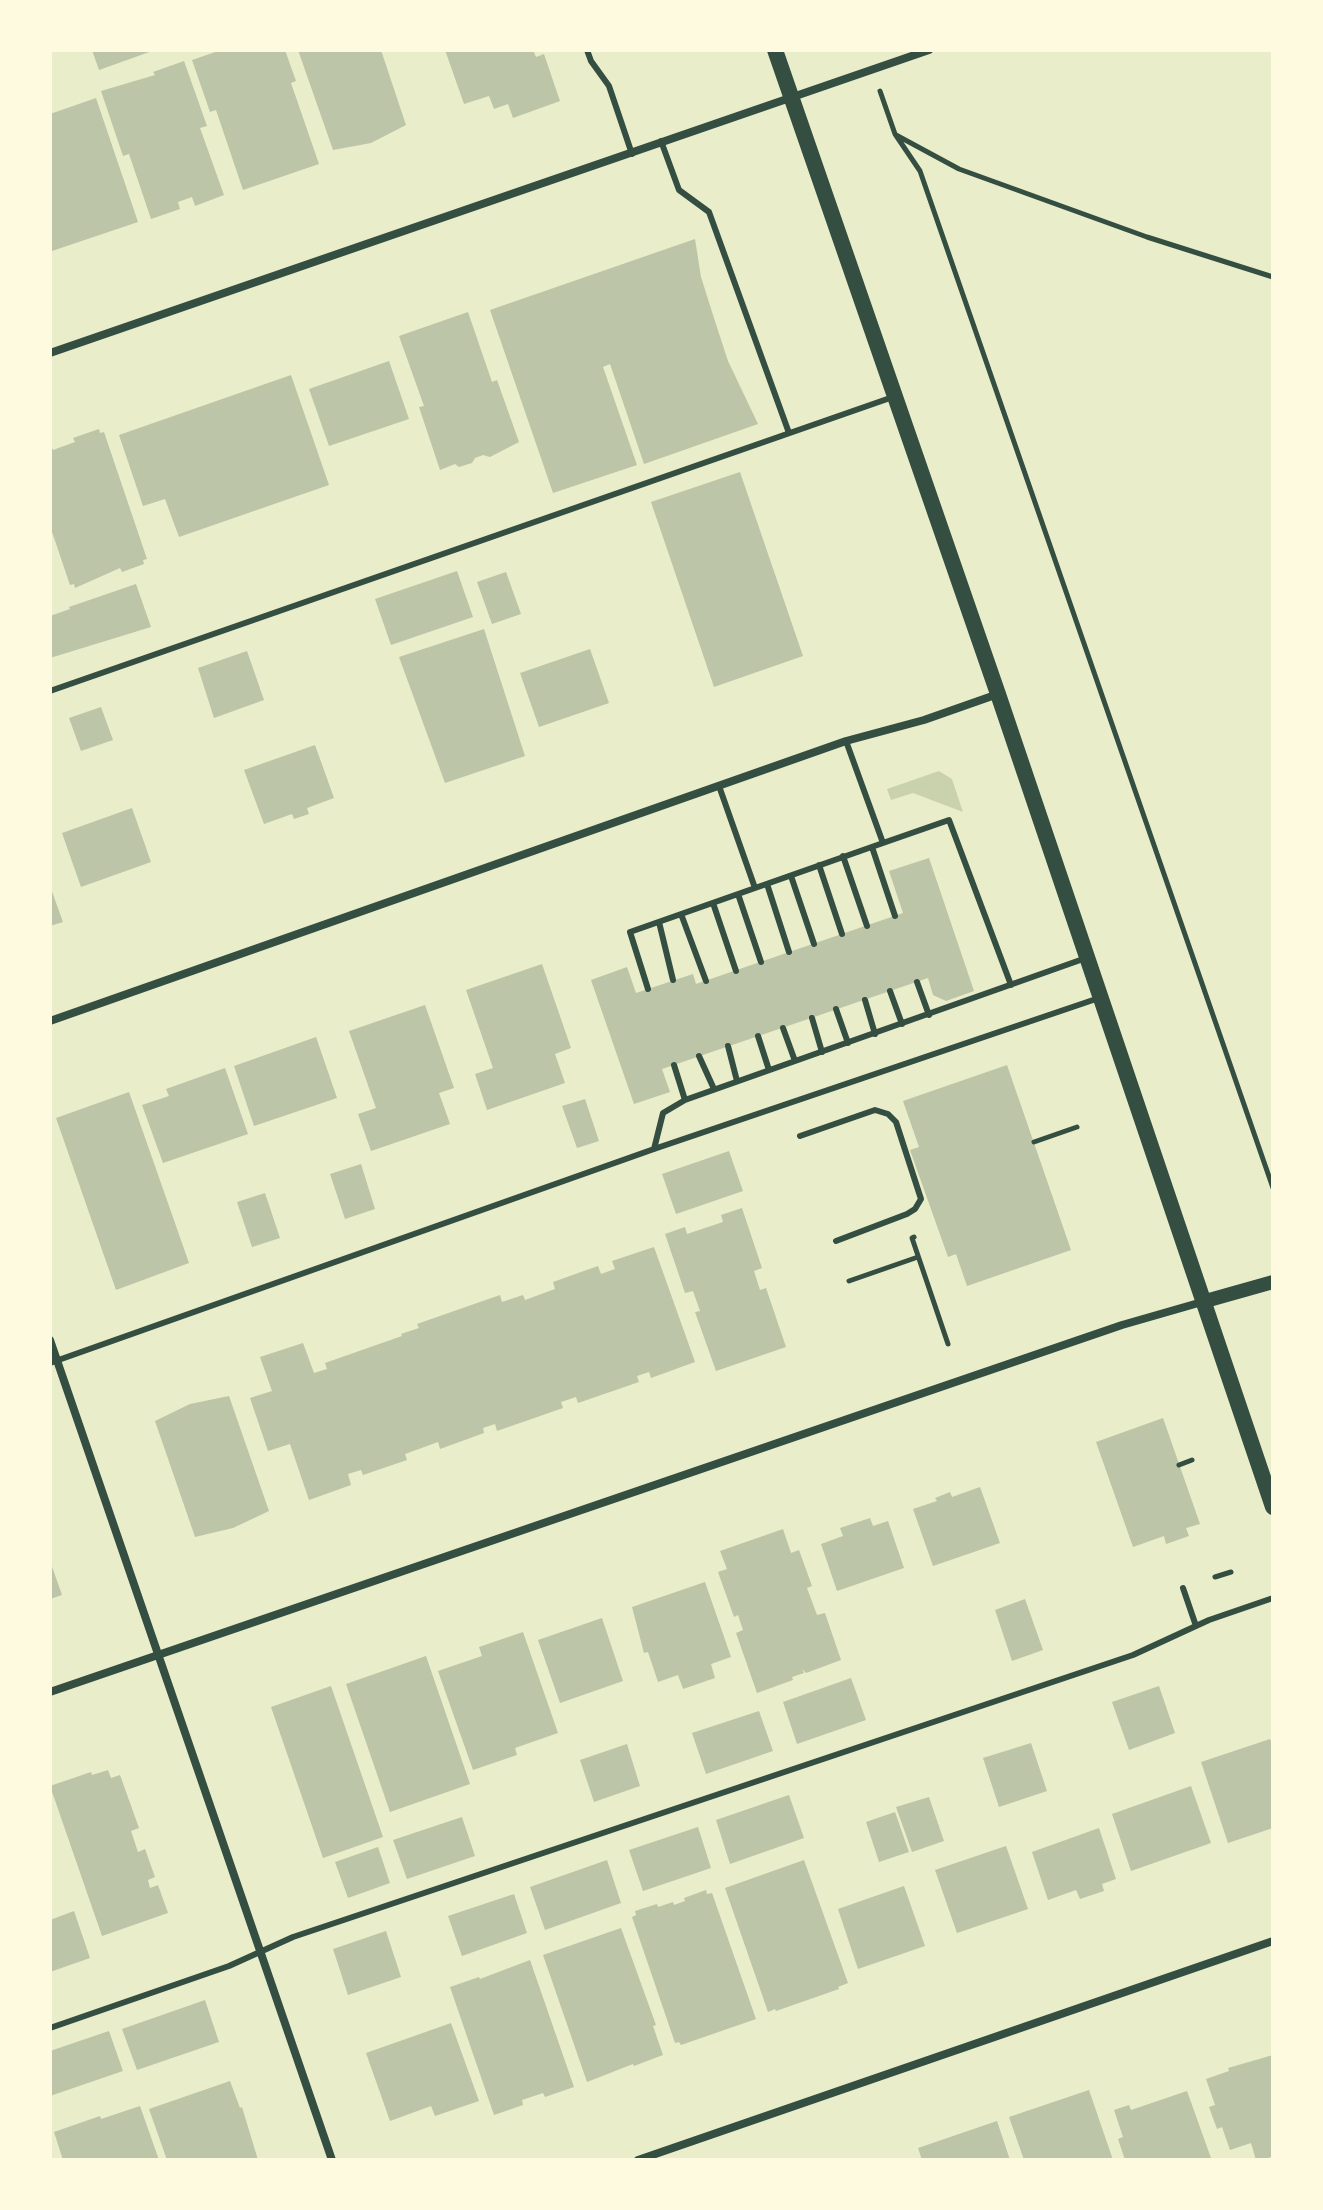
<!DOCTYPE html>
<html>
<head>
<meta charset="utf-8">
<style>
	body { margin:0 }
	#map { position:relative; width:1323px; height:2210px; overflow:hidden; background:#e9edc9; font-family:"Roboto Condensed",sans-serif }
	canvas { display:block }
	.frame { position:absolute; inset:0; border:52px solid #fefae0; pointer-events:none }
</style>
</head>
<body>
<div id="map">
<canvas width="1323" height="2210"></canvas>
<div class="frame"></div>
</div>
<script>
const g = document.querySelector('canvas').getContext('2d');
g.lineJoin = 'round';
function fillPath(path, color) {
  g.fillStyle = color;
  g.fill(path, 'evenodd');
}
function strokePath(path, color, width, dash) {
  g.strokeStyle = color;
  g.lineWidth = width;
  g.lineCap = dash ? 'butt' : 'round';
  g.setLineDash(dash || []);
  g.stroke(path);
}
fillPath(new Path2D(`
	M939,771L952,779L963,812L913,793L891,800L887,789Z`), '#cad2ad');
fillPath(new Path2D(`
	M92,50H155L99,70Z
	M221,50H285L296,81L291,83L319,164L243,190L216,110L210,112L192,60Z
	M298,50H381L406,125L371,143L333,150Z
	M445,50H533L536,57L544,54L560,101L513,118L508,104L494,109L489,96L464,104Z
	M184,61L207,126L200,128L224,195L195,206L192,197L178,202L180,209L151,219L129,154L123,156L101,91L155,75L153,72Z
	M96,98L138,222L52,251L50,244V114Z
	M695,239L701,277L713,315L728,361L758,424L644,464L610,364L603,367L637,465L553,493L490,310Z
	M468,312L492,382L497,380L519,442L490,457L483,455L475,458L472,463L459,467L455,464L440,470L419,407L424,406L399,336Z
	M389,361L409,419L329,446L309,389Z
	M291,375L329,485L179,537L165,499L143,506L119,435Z
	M99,429L100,433L104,432L147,559L143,560L144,564L122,572L120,568L75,588L74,584L70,585L50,526V444L53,450L75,442L73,438Z
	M740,472L803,656L714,687L651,502Z
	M457,571L473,617L391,645L375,599Z
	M506,572L521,614L492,624L477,582Z
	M136,584L151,627L50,658V616L70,609L69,607Z
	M484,629L525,756L445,783L399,657Z
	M590,649L609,703L539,727L520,673Z
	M247,651L264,700L214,718L198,668Z
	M101,707L113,740L81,751L69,718Z
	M315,745L334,798L307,808L309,814L294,819L292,814L264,824L244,770Z
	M132,808L151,862L81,887L62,833Z
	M929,858L974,991L946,1001L933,995L928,978L662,1069L670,1092L634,1104L591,980L627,967L636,993L693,974L696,984L903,913L889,871Z
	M50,886L63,922L50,926Z
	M542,964L571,1048L555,1054L565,1083L487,1110L475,1074L493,1068L466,990Z
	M425,1005L454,1088L439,1093L450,1124L371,1151L358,1114L376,1108L349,1031Z
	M316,1037L337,1098L254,1126L234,1066Z
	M1007,1065L1071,1250L967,1286L956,1254L948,1257L910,1150L919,1147L903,1101Z
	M225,1068L248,1134L163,1163L142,1105L169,1096L166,1089Z
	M129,1092L189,1263L116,1290L56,1118Z
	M585,1099L599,1141L577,1148L562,1106Z
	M729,1151L743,1191L676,1214L662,1174Z
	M361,1164L375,1209L345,1219L330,1174Z
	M265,1193L280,1238L252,1247L237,1202Z
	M742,1208L762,1268L754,1271L760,1290L766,1288L786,1347L716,1371L695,1312L700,1311L693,1291L685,1293L665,1234L685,1227L687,1234L723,1222L721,1215Z
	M654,1247L695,1362L651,1378L649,1372L637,1376L639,1382L578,1403L576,1397L561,1402L563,1408L497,1431L495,1424L483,1428L484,1433L440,1449L438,1442L405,1454L407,1460L363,1475L361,1470L348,1474L351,1485L309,1500L290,1444L268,1451L250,1398L272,1391L260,1357L303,1343L314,1373L327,1369L325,1363L402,1336L401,1334L419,1328L417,1324L500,1295L502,1302L523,1295L525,1300L555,1289L553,1282L598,1266L601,1274L615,1269L612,1261Z
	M229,1396L269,1511L233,1528L195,1537L155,1421L190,1404Z
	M1163,1418L1200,1524L1186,1528L1189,1536L1166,1544L1164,1536L1133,1547L1096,1442Z
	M980,1487L1000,1543L933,1566L913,1509L937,1501L935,1498L950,1492L952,1497Z
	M870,1518L873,1526L888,1521L904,1568L837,1591L821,1544L843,1536L840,1528Z
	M783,1529L791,1553L799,1550L812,1586L807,1588L817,1615L825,1613L841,1660L806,1673L802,1669L804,1673L792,1677L793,1680L757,1693L736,1633L743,1630L738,1615L734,1617L718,1572L727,1569L720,1551Z
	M50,1561L62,1595L50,1599Z
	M705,1582L731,1657L711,1664L715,1678L683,1689L678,1675L658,1682L648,1652L644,1653L632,1607Z
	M1025,1599L1043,1650L1012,1661L995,1610Z
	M602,1618L623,1681L560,1703L538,1640Z
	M523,1632L558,1733L515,1748L517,1755L473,1770L438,1671L482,1656L479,1647Z
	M426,1656L470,1784L390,1812L346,1684Z
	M851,1678L866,1720L797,1744L783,1702Z
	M331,1686L383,1837L323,1858L271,1707Z
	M1159,1686L1175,1733L1129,1750L1112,1702Z
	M759,1711L773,1751L706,1774L692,1733Z
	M1270,1739L1273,1747V1828L1228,1843L1201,1762Z
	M1031,1743L1047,1791L999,1807L983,1758Z
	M627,1744L640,1786L594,1802L580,1760Z
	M108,1770L111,1778L120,1775L139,1828L131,1831L138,1852L145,1849L155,1877L148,1880L150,1888L158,1885L168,1913L102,1936L50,1786L91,1772L92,1775Z
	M1191,1786L1211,1843L1131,1871L1112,1814Z
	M789,1795L804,1838L730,1864L716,1820Z
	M929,1797L944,1841L912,1852L896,1807Z
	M895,1812L909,1852L879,1862L866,1822Z
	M462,1817L475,1856L407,1879L393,1840Z
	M698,1827L711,1868L643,1891L629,1850Z
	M1099,1828L1116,1879L1102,1884L1104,1891L1080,1899L1076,1890L1048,1900L1032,1852Z
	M1006,1846L1028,1909L957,1933L935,1870Z
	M378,1847L390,1883L348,1898L335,1862Z
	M607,1860L621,1903L545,1930L530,1887Z
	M804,1860L848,1983L838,1987L839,1989L776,2011L775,2009L768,2012L725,1888Z
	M904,1886L925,1946L858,1969L838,1909Z
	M706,1890L707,1894L712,1893L756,2019L681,2045L679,2042L675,2043L632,1917L636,1915L635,1911L657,1904L658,1907L673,1902L674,1905L685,1901L684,1898Z
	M514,1894L527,1933L462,1956L448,1916Z
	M74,1911L90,1958L50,1972V1920Z
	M621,1928L656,2025L653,2026L663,2055L634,2066L633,2064L587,2082L543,1955Z
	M386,1931L401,1977L348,1995L333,1949Z
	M530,1960L574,2087L545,2097L543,2093L522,2100L523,2105L494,2115L450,1987L479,1977L480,1979Z
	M205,2000L219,2042L137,2070L122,2029Z
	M451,2023L479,2101L435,2116L431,2106L390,2121L366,2053Z
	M109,2031L123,2071L50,2096V2051Z
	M1273,2055V2157L1256,2160L1251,2143L1230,2150L1222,2127L1217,2129L1209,2107L1215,2105L1206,2079L1229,2071L1228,2068Z
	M230,2081L240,2108L242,2107L258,2160H167L149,2109Z
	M1089,2090L1113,2160H1024L1009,2117Z
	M1187,2091L1211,2158L1204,2160H1125L1118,2139L1123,2137L1114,2110L1129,2105L1131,2110Z
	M140,2106L159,2160H63L54,2132L100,2116L101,2119Z
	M997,2121L1010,2160H922L918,2148Z`), '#bcc5a7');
strokePath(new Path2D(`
	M880,91L895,134L920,171L1273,1188
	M896,135L959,169L1147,237L1273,277
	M1034,1142L1077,1127
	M914,1237L912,1238L948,1344
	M849,1281L918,1257
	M1179,1465L1192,1460
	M1215,1577L1231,1572`), '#344e41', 5);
strokePath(new Path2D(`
	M587,50L591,61L609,86L632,154
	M661,141L679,190L709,212L789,433
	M50,691L893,397
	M719,786L755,888
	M883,843L949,820L1011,985
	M872,847L895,916
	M843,856L867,926
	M819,865L842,934
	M791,876L814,944
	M767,884L789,952
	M738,894L761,962
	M713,903L736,971
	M681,914L706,981
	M659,922L673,980
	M917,982L929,1015
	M648,989L630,932L883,843L846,741
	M890,991L902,1024
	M865,1000L875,1034
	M836,1009L848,1043
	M812,1018L822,1052
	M783,1028L795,1061
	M758,1036L769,1070
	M728,1046L737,1081
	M699,1056L714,1089
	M674,1065L685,1100
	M800,1136L875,1110L888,1114L896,1122L921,1199L915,1209L907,1214L836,1241
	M654,1149L663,1113L685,1100L1086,958
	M50,1363L654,1149L1099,998
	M1183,1588L1196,1626
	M50,2028L229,1966L293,1937L1133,1655L1209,1620L1273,1598`), '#344e41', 6);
strokePath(new Path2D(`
	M50,353L929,50
	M50,1021L846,741L924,720L998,694
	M50,1340L332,2160
	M50,1692L1122,1325L1202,1302
	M638,2160L1273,1941`), '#344e41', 8);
strokePath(new Path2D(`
	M1202,1302L1273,1282`), '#344e41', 14);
strokePath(new Path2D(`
	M775,50L998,694L1273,1507`), '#344e41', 16);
</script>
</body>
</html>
